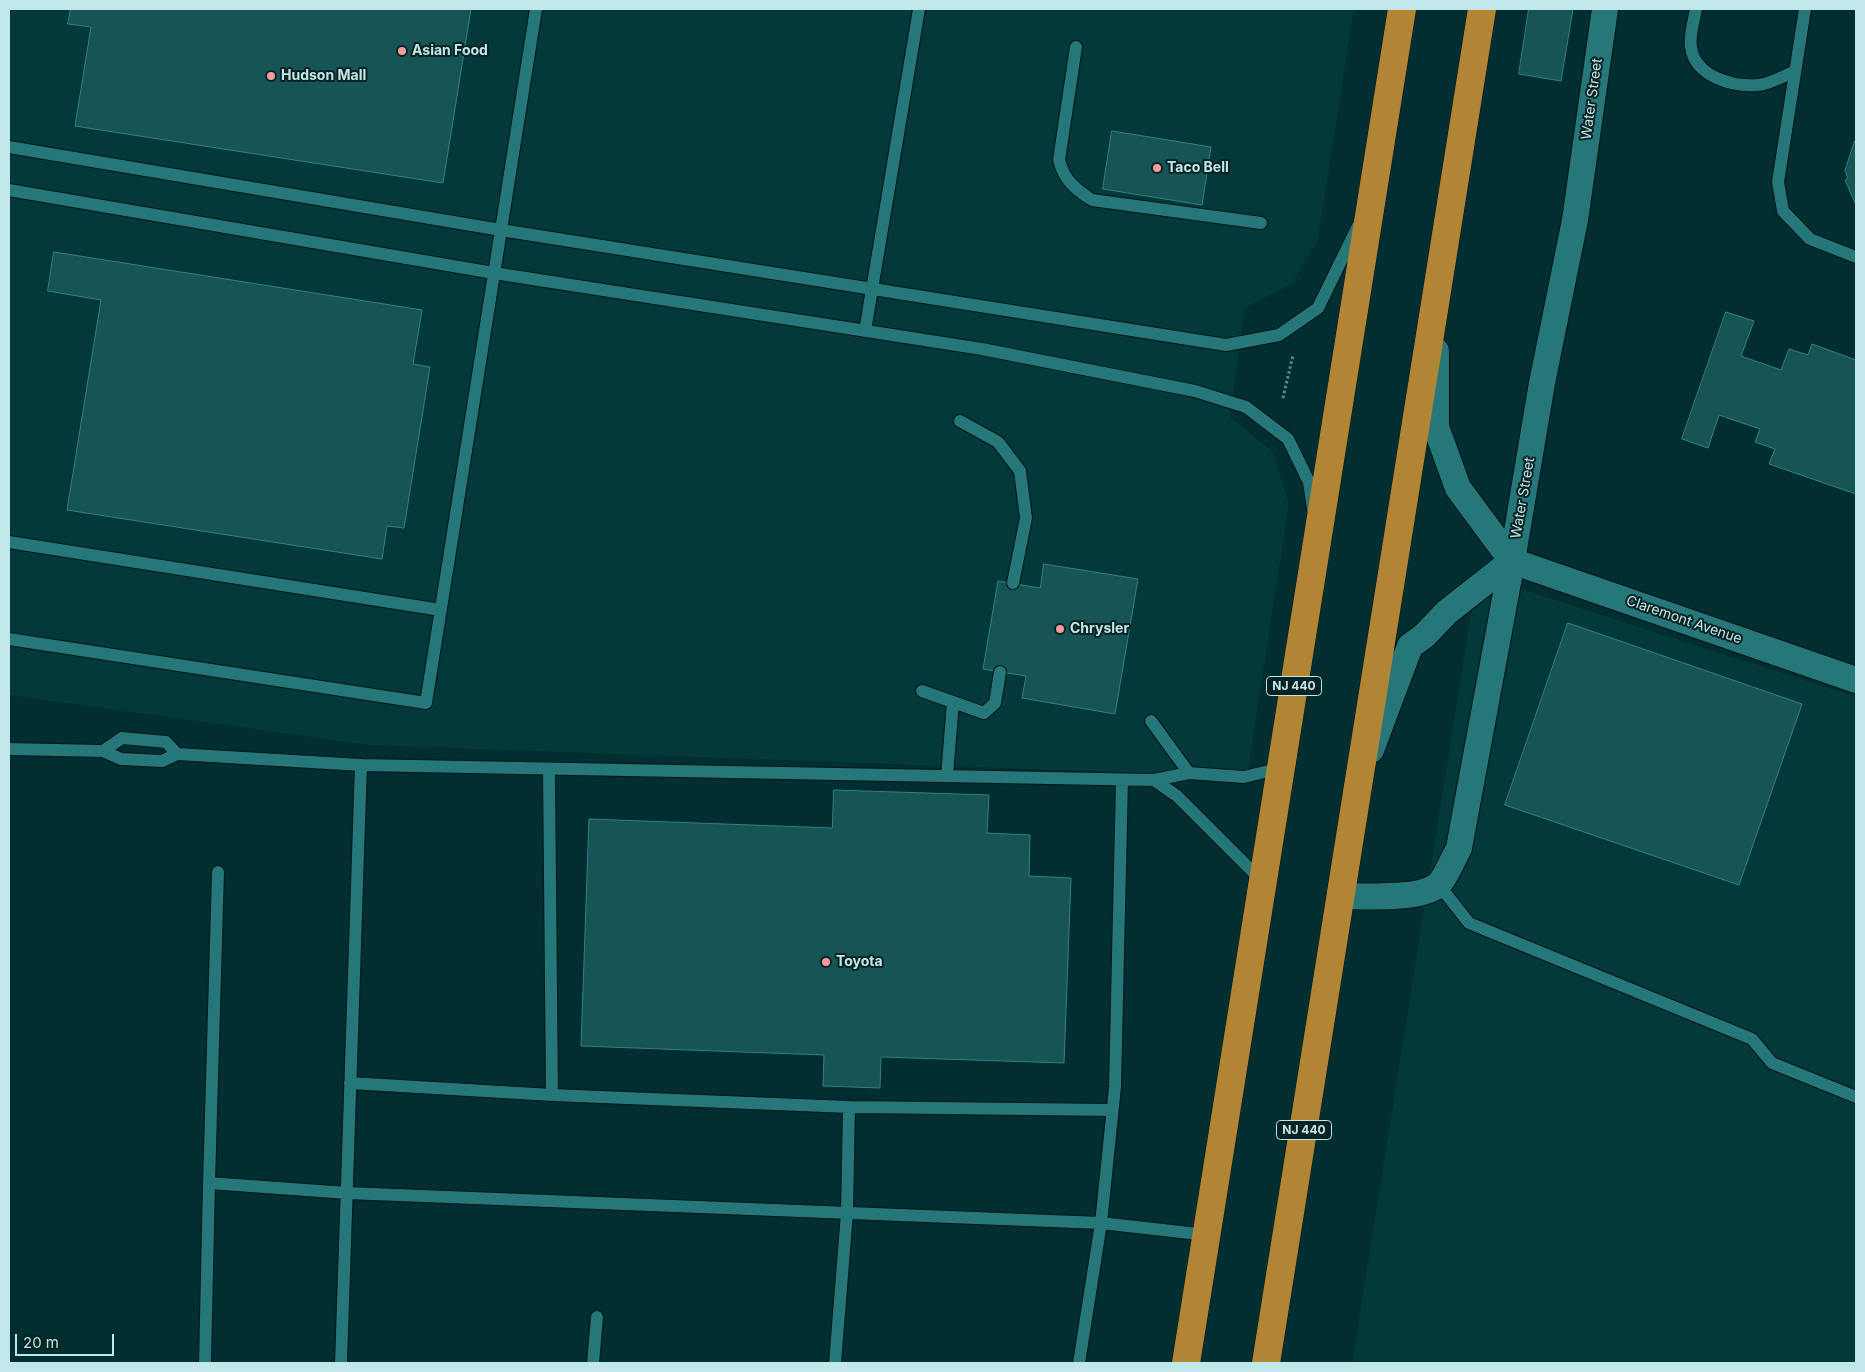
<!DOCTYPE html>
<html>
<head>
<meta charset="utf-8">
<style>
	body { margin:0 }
	#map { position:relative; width:1865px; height:1372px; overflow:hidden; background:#012e30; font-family:Inter,sans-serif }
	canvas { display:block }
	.frame { position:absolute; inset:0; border:10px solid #c2e7e8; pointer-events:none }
	.scale { position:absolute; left:15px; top:1334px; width:99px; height:22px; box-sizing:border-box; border:2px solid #c2e7e8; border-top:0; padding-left:6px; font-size:15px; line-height:18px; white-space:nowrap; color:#c2e7e8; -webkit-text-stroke:4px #092223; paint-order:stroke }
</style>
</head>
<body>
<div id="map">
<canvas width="1865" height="1372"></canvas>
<div class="frame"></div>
<div class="scale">20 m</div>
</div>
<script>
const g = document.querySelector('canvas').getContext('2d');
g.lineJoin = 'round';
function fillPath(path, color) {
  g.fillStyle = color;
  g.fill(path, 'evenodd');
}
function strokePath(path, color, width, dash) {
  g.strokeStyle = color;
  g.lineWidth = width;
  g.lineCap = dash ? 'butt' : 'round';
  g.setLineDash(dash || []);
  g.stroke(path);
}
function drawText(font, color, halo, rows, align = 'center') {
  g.font = font + ' Inter,sans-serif';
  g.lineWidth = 4;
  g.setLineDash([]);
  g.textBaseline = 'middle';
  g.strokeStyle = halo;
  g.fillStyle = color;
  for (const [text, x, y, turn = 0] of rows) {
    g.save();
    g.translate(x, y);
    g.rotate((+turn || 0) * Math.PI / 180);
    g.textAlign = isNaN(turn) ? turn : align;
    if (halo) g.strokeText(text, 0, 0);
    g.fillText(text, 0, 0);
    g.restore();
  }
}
fillPath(new Path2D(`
	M9,9H1354L1318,239L1292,284L1245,308L1230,417L1273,452L1289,503L1247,777L369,745L9,695Z
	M1477,575L1856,697V1363H1352Z`), '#03393b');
const building = new Path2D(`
	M71,9H471L443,183L75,126L91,27L68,24Z
	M1529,9H1573L1561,81L1519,74Z
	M1112,131L1211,147L1202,205L1103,189Z
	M1855,141H1856V205L1845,180L1848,178L1845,171Z
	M54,252L422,310L413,364L430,367L404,528L387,526L382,559L67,510L101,300L48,291Z
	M1726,312L1754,321L1741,356L1781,370L1789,349L1808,355L1812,344L1856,360V494L1769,464L1775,449L1755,442L1760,429L1719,415L1708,448L1682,439Z
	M1044,564L1138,579L1115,714L1022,698L1026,676L983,669L998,581L1040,588Z
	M1568,623L1802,704L1739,885L1505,805Z
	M834,790L989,795L987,833L1030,835L1029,876L1071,878L1064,1063L881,1057L880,1088L823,1086L824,1055L581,1046L589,819L832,828Z`);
fillPath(building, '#175456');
strokePath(building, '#328184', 1);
const lane = new Path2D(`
	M1696,9C1694,20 1689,36 1691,47C1695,77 1733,87 1758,85C1770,84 1784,76 1795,71
	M1805,9L1778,182L1783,211L1810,239L1856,257
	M1076,47L1059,160C1064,180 1075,189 1092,200L1261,223
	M9,147L501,230L1226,345L1279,335L1318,308L1358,226
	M9,190L494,273L982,349L1195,391L1246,407L1288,439L1309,482L1313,509
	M865,331L919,9
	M960,421L998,442L1020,471L1026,518L1013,583
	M9,542L441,610
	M9,639L426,703L536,9
	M922,691L984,713L995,703L1000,672
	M1151,721L1189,773L1244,777L1281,768
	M9,749L103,751L121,759L162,761L177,754L361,765
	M103,751L122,738L166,742L177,754
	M549,769L552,1095
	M947,776L953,702
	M1154,780L1177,796L1262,881
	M218,872L209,1183L347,1193L1101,1223L1207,1235
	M1439,885L1469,923L1752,1039L1772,1063L1856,1097
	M350,1083L552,1095L849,1107L1112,1110
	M205,1363L209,1183
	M341,1363L361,765L1154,780L1189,773
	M593,1363L597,1317
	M835,1363L847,1213L849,1107
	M1079,1363L1101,1223L1115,1087L1122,780`);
const street = new Path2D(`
	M1436,351V427L1458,488L1512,561L1856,680
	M1371,750L1410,646L1424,636L1447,612L1512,561
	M1342,896C1365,896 1420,900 1438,885C1445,879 1454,857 1459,848L1512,561L1542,383L1575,220L1605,9`);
const highway = new Path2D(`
	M1186,1363L1402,9
	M1266,1363L1482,9`);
strokePath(lane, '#001415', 14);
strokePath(street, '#001415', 28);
strokePath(highway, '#001415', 29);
strokePath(new Path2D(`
	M1283,398L1293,355`), '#5f8889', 3, [2.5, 2.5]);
strokePath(lane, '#26777a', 12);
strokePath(street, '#26777a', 26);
strokePath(highway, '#b28535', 28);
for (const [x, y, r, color] of [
	[402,51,5,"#f59b9d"],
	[271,76,5,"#f59b9d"],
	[1157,168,5,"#f59b9d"],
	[1060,629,5,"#f59b9d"],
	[826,962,5,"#f59b9d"]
]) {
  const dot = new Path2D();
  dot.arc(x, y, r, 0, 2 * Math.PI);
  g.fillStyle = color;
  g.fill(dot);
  strokePath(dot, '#092223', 2);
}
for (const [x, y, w] of [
	[1294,686,55],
	[1304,1130,55]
]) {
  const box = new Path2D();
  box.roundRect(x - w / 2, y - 9.5, w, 19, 4);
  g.fillStyle = '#092223';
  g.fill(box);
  strokePath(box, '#c2e7e8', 1);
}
drawText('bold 12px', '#c2e7e8', null, [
	["NJ 440",1294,686],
	["NJ 440",1304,1130]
]);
drawText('bold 14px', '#c2e7e8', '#092223', [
	["Asian Food",412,51],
	["Hudson Mall",281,76],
	["Taco Bell",1167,168],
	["Chrysler",1070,629],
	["Toyota",836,962]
], 'left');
drawText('14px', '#c2e7e8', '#092223', [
	["Water Street",1592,99,-82],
	["Water Street",1523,498,-80],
	["Claremont Avenue",1684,620,19]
]);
</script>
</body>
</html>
